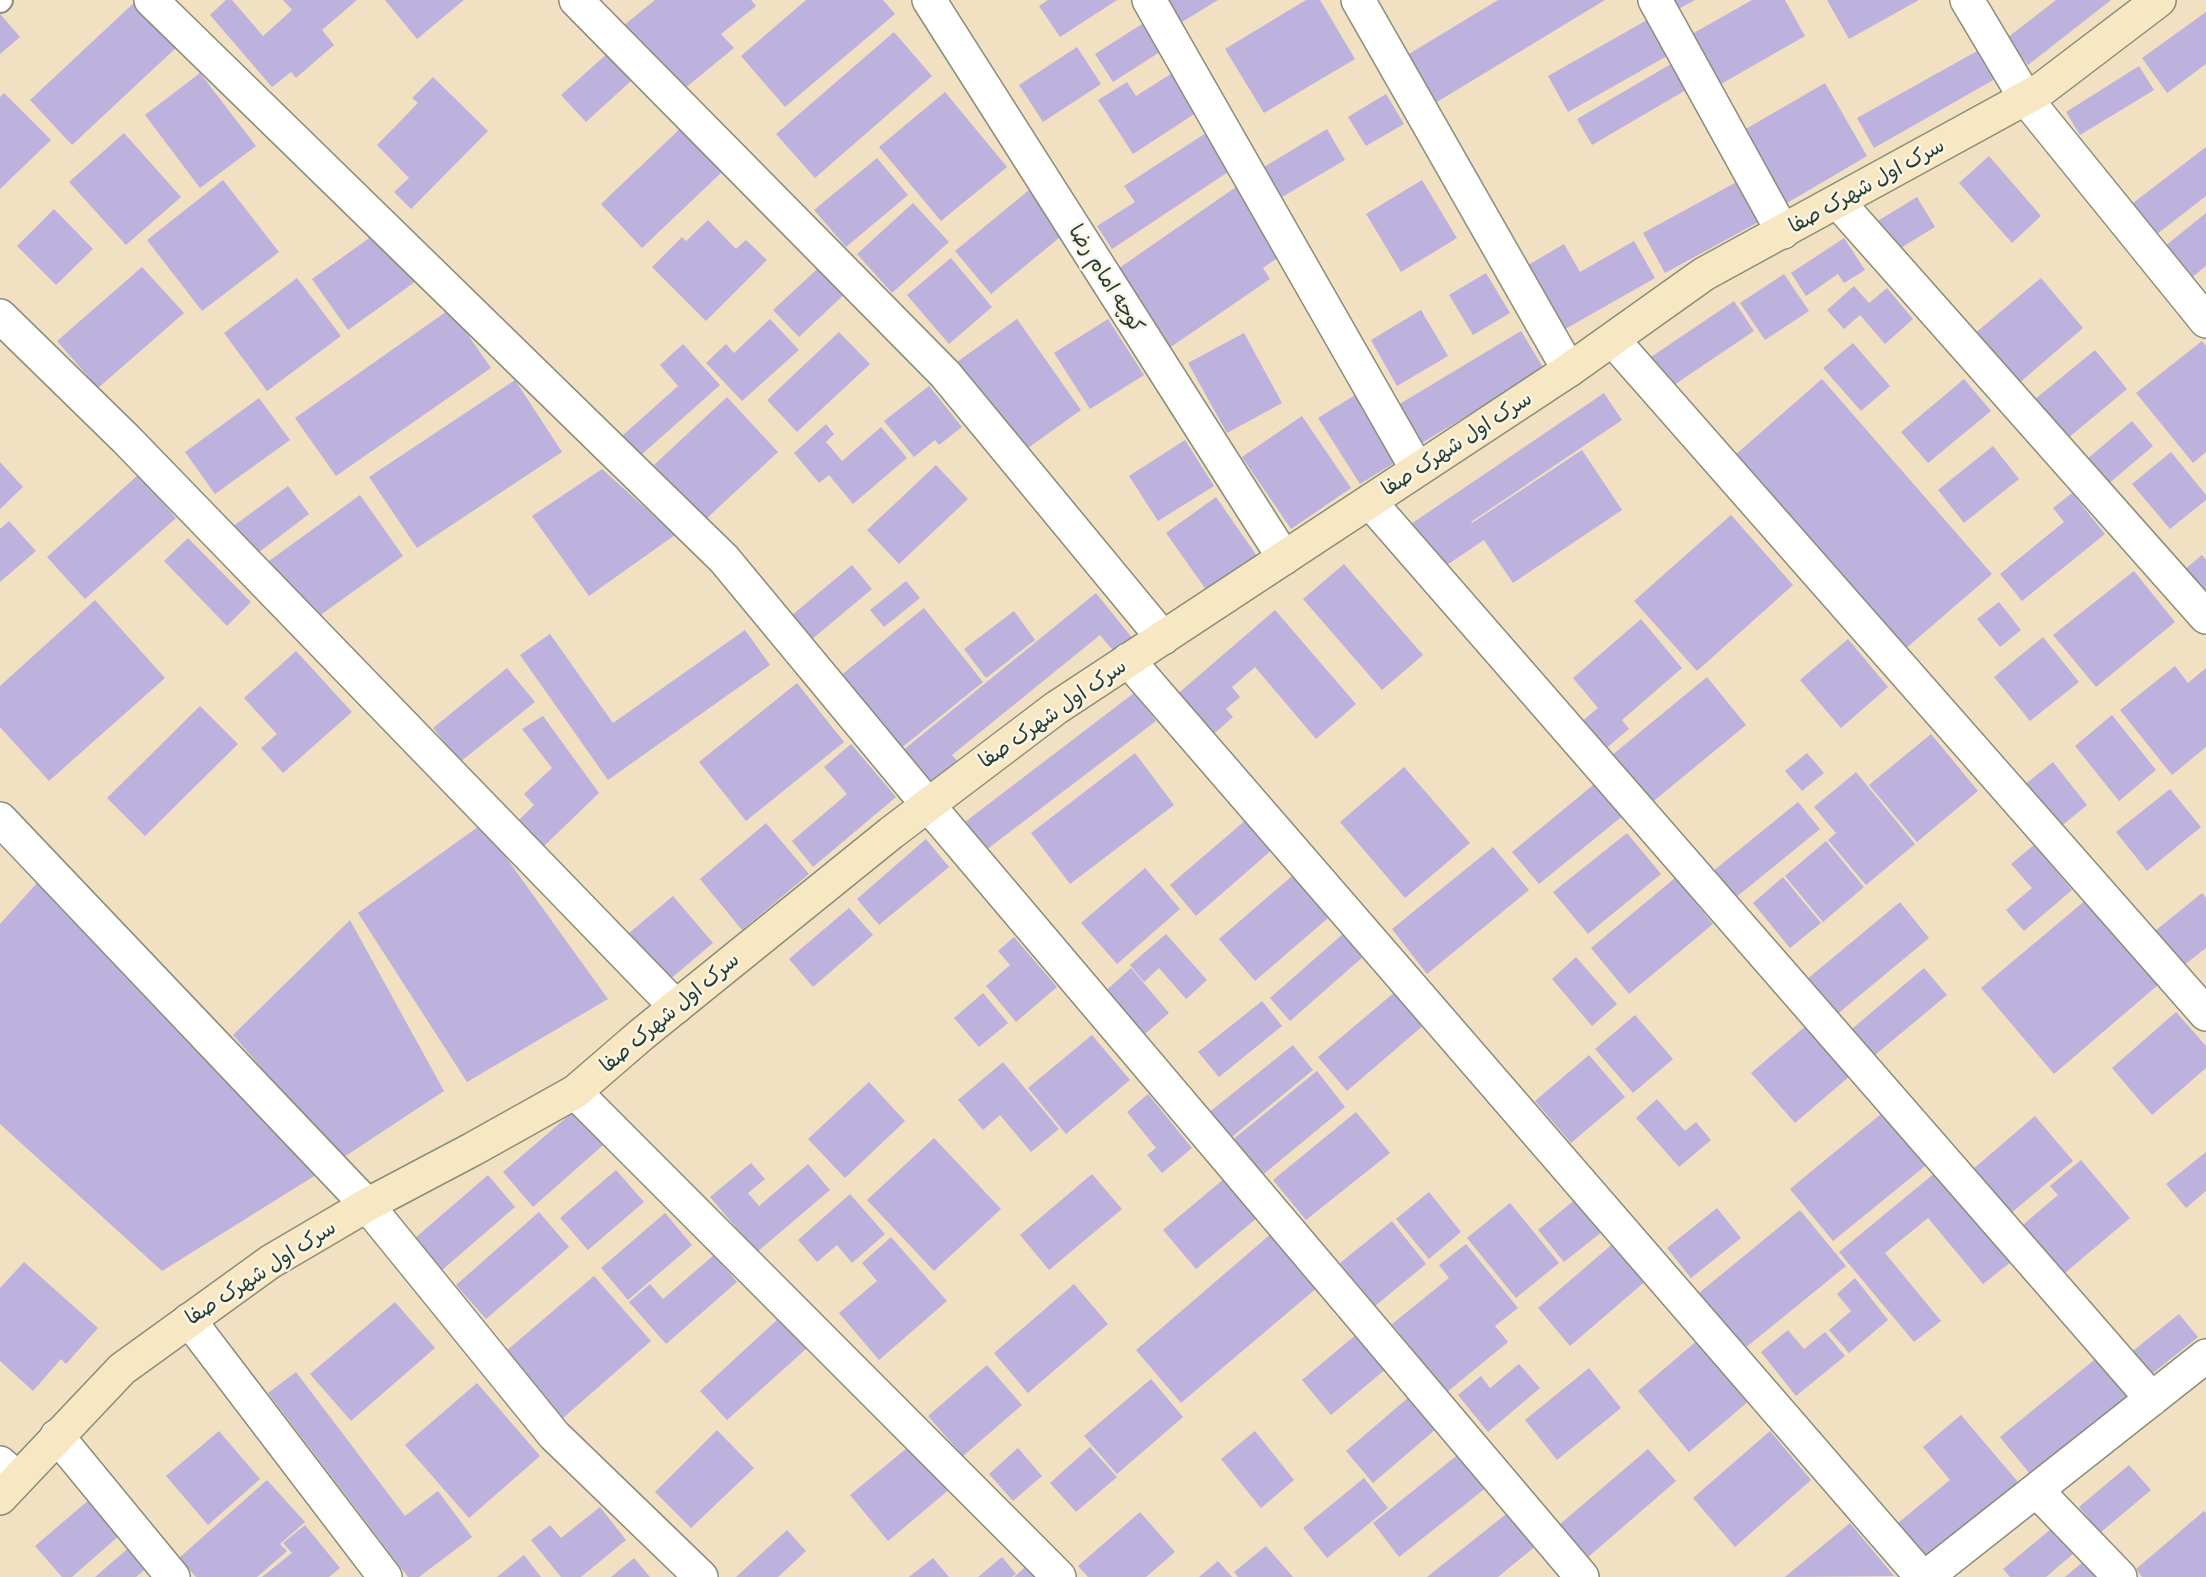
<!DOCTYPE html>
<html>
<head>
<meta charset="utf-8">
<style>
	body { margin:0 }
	canvas { display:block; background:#f1e0c1 }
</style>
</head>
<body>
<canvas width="2206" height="1577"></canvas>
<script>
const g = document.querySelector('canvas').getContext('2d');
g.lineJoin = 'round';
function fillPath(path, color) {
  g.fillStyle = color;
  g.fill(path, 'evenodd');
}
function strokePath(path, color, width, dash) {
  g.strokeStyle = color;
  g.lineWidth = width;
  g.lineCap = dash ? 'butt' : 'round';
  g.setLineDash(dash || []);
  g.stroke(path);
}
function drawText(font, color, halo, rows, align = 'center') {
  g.font = font + ' Delius,"Playpen Sans Arabic",sans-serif';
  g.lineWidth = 5;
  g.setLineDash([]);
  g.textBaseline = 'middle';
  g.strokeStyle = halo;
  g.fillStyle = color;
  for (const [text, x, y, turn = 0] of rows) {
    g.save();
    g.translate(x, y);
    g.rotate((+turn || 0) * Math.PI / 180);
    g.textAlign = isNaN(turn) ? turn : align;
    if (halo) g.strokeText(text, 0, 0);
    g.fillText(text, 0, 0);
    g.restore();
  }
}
fillPath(new Path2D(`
	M137,0L179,45L72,145L30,100Z
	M226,0H232L263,36L292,10L283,0H357L322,30L334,45L296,78L291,72L272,87L210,15Z
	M385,0H464L417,39Z
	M655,0H751L756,6L721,34L734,48L679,93L623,26Z
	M806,0H883L895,14L785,107L741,56Z
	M1048,0H1117L1060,37L1039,6Z
	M1169,0H1218L1182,22Z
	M1306,0H1320L1355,59L1264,113L1225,49Z
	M1498,0H1605L1432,105L1404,57Z
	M1666,0H1695L1673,12Z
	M1752,0H1785L1805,36L1721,84L1692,34Z
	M1827,0H1919L1849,39Z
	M2056,0H2111L2028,65L2007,38Z
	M2206,12V64L2167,93L2142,58Z
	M0,14L20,37L0,54Z
	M1647,20L1667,56L1568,112L1548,76Z
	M1145,22L1163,50L1113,82L1095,54Z
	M894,32L932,76L815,178L776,134Z
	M1077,47L1101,84L1043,122L1019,85Z
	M1979,50L1995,79L1874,148L1857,118Z
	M608,53L632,80L586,122L561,95Z
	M1676,61L1691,87L1592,145L1577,119Z
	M2139,66L2154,90L2080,135L2066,112Z
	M1174,72L1199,111L1133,154L1098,100L1127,82L1136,96Z
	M200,73L256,146L200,188L145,115Z
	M433,77L488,131L411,209L394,192L409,178L377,145L418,103L412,98Z
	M1825,83L1867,156L1787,203L1744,130Z
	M945,92L1007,167L941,221L879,147Z
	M4,93L51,140L0,189V97Z
	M1386,94L1404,124L1366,146L1348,117Z
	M683,126L724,170L642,248L601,204Z
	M1327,129L1345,160L1282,197L1264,167Z
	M124,133L181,197L126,245L69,182Z
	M1206,133L1231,170L1112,249L1097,226L1135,202L1124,186Z
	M2206,147V196L2157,234L2133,203Z
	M1989,156L2041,216L2012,243L1959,183Z
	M877,158L908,195L846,247L814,210Z
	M1742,179L1764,219L1665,273L1643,233Z
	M223,180L279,252L202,311L147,240Z
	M1422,180L1457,238L1401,272L1366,214Z
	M1236,187L1283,254L1263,268L1270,279L1165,351L1112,273Z
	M1029,190L1065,233L991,294L955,251Z
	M1917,197L1935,227L1894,252L1876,222Z
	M913,203L949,242L892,293L857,254Z
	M54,209L93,249L56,285L17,246Z
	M2206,213V266L2190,279L2164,247Z
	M708,220L736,249L746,240L767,260L706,321L652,267L682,237L686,241Z
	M382,229L419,279L348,330L312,279Z
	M1844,238L1865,270L1844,283L1838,274L1806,296L1791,273Z
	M1634,241L1655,278L1560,332L1523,268L1564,244L1580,272Z
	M951,258L992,307L949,344L907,295Z
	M827,260L852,287L799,337L773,310Z
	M142,267L184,313L98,388L57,341Z
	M1486,273L1510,313L1473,335L1449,295Z
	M1784,274L1809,311L1765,340L1740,303Z
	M297,278L341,336L267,391L224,333Z
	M2041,278L2083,328L2017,385L1974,334Z
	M1854,286L1869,303L1887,288L1913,319L1885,344L1860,315L1844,329L1827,310Z
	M1734,301L1754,331L1671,387L1651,357Z
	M450,309L491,368L336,476L295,418Z
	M1421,310L1448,356L1397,386L1371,340Z
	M770,319L799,350L742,401L706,363L726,344L734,353Z
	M1017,319L1081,410L1021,453L957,362Z
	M1108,319L1144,375L1090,409L1054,353Z
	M1521,331L1544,369L1422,443L1398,405Z
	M839,332L870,364L797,432L767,400Z
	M1244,333L1282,403L1227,433L1188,363Z
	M2202,341L2206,346V452L2193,463L2136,393Z
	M1853,343L1890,386L1861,411L1823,368Z
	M683,344L720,385L640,456L622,436L678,386L660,365Z
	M2095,350L2127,389L2067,439L2034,400Z
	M1822,379L1992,574L1904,650L1734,456Z
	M1964,379L1991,411L1928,463L1901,432Z
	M515,380L562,452L417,548L369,477Z
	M929,386L962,427L939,445L935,440L914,457L884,421Z
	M1360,392L1402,458L1360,484L1318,418Z
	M1604,393L1622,420L1471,522L1472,523L1582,450L1622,510L1513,583L1484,540L1441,569L1411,524Z
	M727,397L778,452L705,520L654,465Z
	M259,398L290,440L215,494L185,452Z
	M1302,416L1351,488L1291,529L1242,457Z
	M2132,421L2153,446L2107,485L2086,460Z
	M826,424L834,434L826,442L842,461L881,427L907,458L853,504L829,475L819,483L794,453Z
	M1185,440L1214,486L1158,521L1129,476Z
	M1993,446L2019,479L1964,523L1938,490Z
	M2171,452L2206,495V500L2170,529L2132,484Z
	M0,462L23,487L0,509Z
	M936,465L968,499L899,564L867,530Z
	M602,469L675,535L589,596L532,516Z
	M138,475L176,518L85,599L47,557Z
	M288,486L309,514L250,559L228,530Z
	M2072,493L2105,534L2022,601L2000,574L2064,522L2053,508Z
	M360,495L403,556L312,621L269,561Z
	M1216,497L1257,556L1207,591L1166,533Z
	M1731,515L1793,585L1697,671L1634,601Z
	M9,521L36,551L0,582V529Z
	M188,538L251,602L227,626L164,561Z
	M2202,555L2206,560V598L2184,570Z
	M1344,564L1423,655L1382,690L1303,599Z
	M852,565L872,589L811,640L791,616Z
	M2134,571L2175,622L2096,687L2053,635Z
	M906,581L920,598L884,627L870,610Z
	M1096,593L1133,639L1115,653L1100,635L952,755L959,763L925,791L896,756Z
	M95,600L165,678L49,781L0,727V686Z
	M1999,602L2021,630L2000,647L1977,619Z
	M924,608L983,682L900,749L840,676Z
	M1275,610L1356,704L1316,739L1255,667L1232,687L1240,697L1226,709L1233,717L1209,738L1174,697Z
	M1014,611L1035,640L986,678L964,649Z
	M1641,619L1682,668L1622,720L1629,729L1597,756L1574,728L1598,708L1573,678Z
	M745,630L770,665L608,780L520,655L550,634L613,723Z
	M2043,637L2079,682L2030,721L1994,677Z
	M1848,639L1888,687L1841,728L1800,680Z
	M296,651L352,712L283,773L261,748L277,734L244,698Z
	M2175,666L2188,683L2206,668V747L2172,775L2120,710Z
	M507,668L535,702L460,762L433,728Z
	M1707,677L1746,725L1650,804L1611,756Z
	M797,683L844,742L746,821L699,762Z
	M1134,693L1156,721L982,853L961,825Z
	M200,706L238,744L145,836L107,798Z
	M2112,715L2156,770L2119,801L2075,746Z
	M543,716L599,793L540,850L515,824L534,805L524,794L552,768L522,729Z
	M1931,734L1978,791L1917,842L1869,785Z
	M851,744L896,797L813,867L792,841L847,794L824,767Z
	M1135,753L1174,805L1070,884L1031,833Z
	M1807,753L1824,773L1802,791L1785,771Z
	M2053,762L2087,805L2059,828L2024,785Z
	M1404,767L1470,843L1405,898L1340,822Z
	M1856,772L1915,844L1866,885L1828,840L1836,833L1814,807Z
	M1598,781L1625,814L1539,884L1512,852Z
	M2170,789L2201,827L2147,871L2116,832Z
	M1798,802L1820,829L1729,903L1707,876Z
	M1247,819L1273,849L1196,916L1170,885Z
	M766,823L809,874L742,930L700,879Z
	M482,824L608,999L467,1082L358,913Z
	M1627,833L1661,874L1588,934L1553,892Z
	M926,839L949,867L879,925L857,899Z
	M1826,841L1864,887L1823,922L1785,876Z
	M2034,845L2072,890L2024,931L2006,910L2032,888L2011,864Z
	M1493,847L1529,890L1427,974L1392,929Z
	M1145,868L1180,909L1117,964L1081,923Z
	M47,872L327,1168L162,1271L0,1124V924Z
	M1292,876L1328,918L1255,981L1219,939Z
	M1783,877L1821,923L1790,948L1753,903Z
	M1675,878L1713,924L1629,994L1591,948Z
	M2202,893L2206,898V948L2184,965L2155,931Z
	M673,896L713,943L669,980L629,933Z
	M2087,899L2159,984L2054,1074L1981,988Z
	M1900,902L1929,938L1835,1016L1806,980Z
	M849,908L873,935L813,987L789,959Z
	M350,920L444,1091L341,1159L233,1035Z
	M1344,933L1364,956L1290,1021L1270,998Z
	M1166,934L1207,980L1186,999L1159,968L1144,982L1130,965Z
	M1014,937L1057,987L1016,1022L986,986L1010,965L998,951Z
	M1576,957L1617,1004L1592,1026L1552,979Z
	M1131,968L1169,1013L1139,1039L1101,995Z
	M1924,968L1947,995L1869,1060L1847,1033Z
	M1396,991L1425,1024L1347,1091L1318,1057Z
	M983,993L1008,1023L979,1047L954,1018Z
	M1262,1001L1282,1026L1219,1077L1198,1052Z
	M2176,1012L2206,1046V1068L2152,1115L2112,1068Z
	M1635,1015L1673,1059L1633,1093L1595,1049Z
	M1808,1024L1851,1075L1795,1123L1751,1073Z
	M1092,1035L1130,1080L1066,1134L1028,1088Z
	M1293,1045L1313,1070L1228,1140L1207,1114Z
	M1589,1055L1625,1097L1571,1143L1535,1101Z
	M1003,1062L1059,1129L1031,1152L1000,1115L983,1130L958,1100Z
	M1317,1071L1345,1107L1260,1177L1231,1141Z
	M869,1082L905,1121L845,1178L808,1139Z
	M1148,1094L1192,1148L1162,1173L1147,1155L1156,1148L1127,1112Z
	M1657,1099L1685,1131L1696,1122L1711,1140L1679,1167L1636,1118Z
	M581,1105L610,1139L533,1207L503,1172Z
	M1887,1109L1930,1162L1833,1241L1790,1189Z
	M1356,1112L1390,1153L1306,1220L1273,1180Z
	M2035,1116L2073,1161L2010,1214L1972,1170Z
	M934,1138L1001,1209L934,1271L867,1200Z
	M2206,1152V1191L2186,1208L2166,1184Z
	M2081,1160L2130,1218L2059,1278L2018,1229L2058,1195L2050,1186Z
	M751,1163L765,1179L748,1193L759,1206L808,1164L830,1190L757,1252L710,1197Z
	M616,1170L644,1202L588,1250L560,1218Z
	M1936,1172L2011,1262L1983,1284L1928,1218L1885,1253L1941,1321L1914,1342L1839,1252Z
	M1092,1174L1122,1209L1049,1270L1020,1235Z
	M488,1175L515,1207L434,1277L407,1245Z
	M1225,1178L1258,1217L1196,1269L1163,1230Z
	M1429,1192L1461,1232L1429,1259L1396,1219Z
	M850,1194L885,1234L852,1263L837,1245L817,1262L798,1240Z
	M1577,1198L1603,1231L1564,1262L1538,1230Z
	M1510,1203L1559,1263L1516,1298L1467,1238Z
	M1717,1208L1741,1238L1691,1278L1667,1248Z
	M1800,1210L1846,1266L1744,1349L1699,1293Z
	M539,1212L569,1247L486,1319L456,1285Z
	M665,1213L692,1245L628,1300L601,1268Z
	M1392,1221L1426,1264L1375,1306L1340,1263Z
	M1272,1233L1318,1287L1181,1403L1136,1350Z
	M891,1237L947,1301L879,1360L839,1313L877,1281L862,1263Z
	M1616,1241L1648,1279L1570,1346L1538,1308Z
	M1466,1244L1518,1308L1495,1326L1508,1342L1447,1392L1392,1324L1449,1278L1439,1265Z
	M714,1255L737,1282L666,1344L629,1302L650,1284L663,1299Z
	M24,1262L98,1328L66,1364L61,1359L33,1391L0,1361V1288Z
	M594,1276L651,1341L563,1418L505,1352Z
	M1855,1278L1888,1320L1849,1353L1829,1330L1851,1311L1837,1294Z
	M1074,1284L1108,1324L1028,1393L994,1353Z
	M395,1302L435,1348L351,1421L310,1374Z
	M2179,1314L2198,1337L2148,1377L2129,1354Z
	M779,1318L807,1348L727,1420L700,1391Z
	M1788,1330L1804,1349L1825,1332L1845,1356L1796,1396L1761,1352Z
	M1358,1333L1387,1368L1331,1415L1302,1380Z
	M1699,1339L1750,1400L1689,1452L1638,1391Z
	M2099,1356L2129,1394L2030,1474L2000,1437Z
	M1519,1364L1540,1388L1488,1432L1458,1395L1481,1376L1490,1388Z
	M987,1365L1022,1405L963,1456L928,1416Z
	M1589,1368L1621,1408L1557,1460L1525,1420Z
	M296,1372L405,1516L438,1491L472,1537L419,1577H408L268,1393Z
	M1151,1379L1183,1417L1117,1474L1084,1436Z
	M477,1383L540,1456L469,1518L405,1445Z
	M1409,1397L1436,1429L1373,1483L1346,1451Z
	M1961,1415L2018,1482L1927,1558L1898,1523L1950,1480L1923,1447Z
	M717,1430L754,1468L691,1528L655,1492Z
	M219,1431L260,1479L208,1525L166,1476Z
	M1255,1431L1294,1480L1261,1508L1221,1459Z
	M1770,1431L1811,1480L1735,1547L1693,1498Z
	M913,1443L951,1488L888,1541L850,1495Z
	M1090,1447L1117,1477L1076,1512L1050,1483Z
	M1018,1448L1042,1476L1013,1501L989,1474Z
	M1648,1449L1676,1481L1587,1558L1559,1525Z
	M1460,1453L1487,1487L1399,1557L1373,1523Z
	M2129,1465L2151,1490L2100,1533L2079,1507Z
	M1364,1478L1388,1508L1327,1558L1303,1528Z
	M267,1480L305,1522L280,1544L287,1551L257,1577H196L179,1558Z
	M90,1499L121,1534L72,1577H62L35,1546Z
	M600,1507L626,1540L581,1577H561L531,1540L550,1525L561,1538Z
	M1510,1511L1537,1545L1498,1577H1427Z
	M2204,1511L2206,1513V1577H2142L2136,1569Z
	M1140,1512L1175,1552L1146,1577H1088L1078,1566Z
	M1850,1523L1894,1576L1785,1577Z
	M305,1525L340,1568L329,1577H262L292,1553L283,1543Z
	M2051,1529L2073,1554L2046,1577H2010L2003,1569Z
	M787,1530L806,1551L778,1577H736Z
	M132,1545L150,1565L136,1577H95Z
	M1266,1546L1293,1577H1238L1234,1572Z
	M524,1555L541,1577H497Z
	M1002,1557L1016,1574L1012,1577H978Z
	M634,1558L650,1577H611Z
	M933,1558L949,1577H909Z
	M1218,1561L1232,1577H1199Z
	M2084,1561L2098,1577H2065Z
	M1031,1562L1045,1577H1014Z`), '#bdb1de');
const lane = new Path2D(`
	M0,1L1,0`);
const street = new Path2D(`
	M151,0L724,559L928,805L1582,1577
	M576,0L945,374L1163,638
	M929,0L1284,558
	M1149,0L1417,469
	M1358,0L1569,370
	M1655,0L1783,232
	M1967,0L2026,99L2206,321
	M1838,202L2206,617
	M0,316L126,439L676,1007
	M1613,340L2206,1014
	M1370,502L2152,1399
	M1128,660L1922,1577
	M0,819L367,1205L554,1435L701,1577
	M575,1092L1059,1577
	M189,1320L385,1577
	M57,1436L173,1577
	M0,1463L17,1478
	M2036,1490L2120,1577
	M1926,1577L2206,1356`);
const secondary = new Path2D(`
	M0,1498L122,1369L270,1262L367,1205L473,1149L575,1092L641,1035L891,833L1056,708L1569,370L1704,274L2042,89L2159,0`);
strokePath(lane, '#888e7a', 26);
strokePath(street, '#888e7a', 36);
strokePath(secondary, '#888e7a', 36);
strokePath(lane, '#fff', 22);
strokePath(street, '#fff', 33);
strokePath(secondary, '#f7e8c3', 33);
drawText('21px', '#1f3d34', '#fcf5e5', [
	["سرک اول شهرک صفا",1867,186,-29],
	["کوچه امام رضا",1106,279,58],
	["سرک اول شهرک صفا",1457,444,-33],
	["سرک اول شهرک صفا",1053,714,-35],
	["سرک اول شهرک صفا",670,1013,-40],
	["سرک اول شهرک صفا",261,1273,-33]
]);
</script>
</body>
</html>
